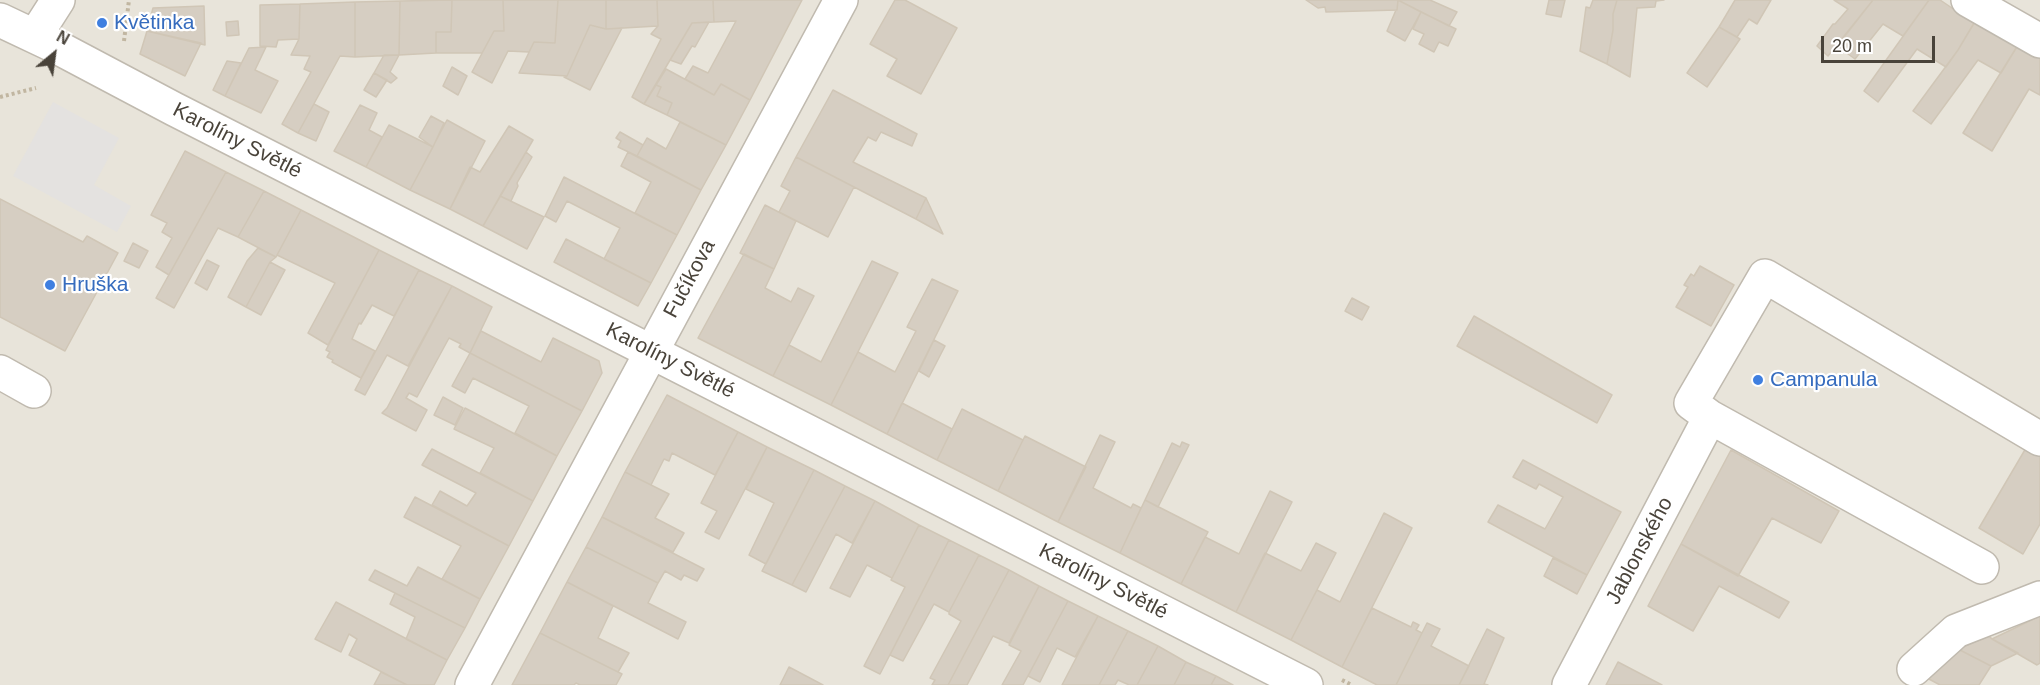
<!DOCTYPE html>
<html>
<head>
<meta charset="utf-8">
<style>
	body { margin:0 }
	#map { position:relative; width:2040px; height:685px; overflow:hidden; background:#f5f2ec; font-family:Helvetica,sans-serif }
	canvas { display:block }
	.north { position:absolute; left:24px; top:24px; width:60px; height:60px; -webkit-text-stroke:4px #fff; paint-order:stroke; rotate:29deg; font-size:16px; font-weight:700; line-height:24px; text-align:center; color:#49433a }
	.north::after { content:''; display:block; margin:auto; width:21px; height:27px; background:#49433a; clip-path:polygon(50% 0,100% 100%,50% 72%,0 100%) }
	.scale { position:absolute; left:1821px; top:36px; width:114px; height:27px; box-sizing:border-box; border:3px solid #49433a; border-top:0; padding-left:8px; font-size:18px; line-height:21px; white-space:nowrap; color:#49433a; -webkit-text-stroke:4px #fff; paint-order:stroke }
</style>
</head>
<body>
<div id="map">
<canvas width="2040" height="685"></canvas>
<div class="north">N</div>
<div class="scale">20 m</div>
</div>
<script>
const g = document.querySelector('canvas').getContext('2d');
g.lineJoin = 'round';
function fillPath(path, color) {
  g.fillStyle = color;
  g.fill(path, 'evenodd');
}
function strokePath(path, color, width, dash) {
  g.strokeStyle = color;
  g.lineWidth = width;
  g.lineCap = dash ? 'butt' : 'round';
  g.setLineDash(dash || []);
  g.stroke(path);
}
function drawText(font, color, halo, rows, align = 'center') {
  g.font = font + ' Helvetica,sans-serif';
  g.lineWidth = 4.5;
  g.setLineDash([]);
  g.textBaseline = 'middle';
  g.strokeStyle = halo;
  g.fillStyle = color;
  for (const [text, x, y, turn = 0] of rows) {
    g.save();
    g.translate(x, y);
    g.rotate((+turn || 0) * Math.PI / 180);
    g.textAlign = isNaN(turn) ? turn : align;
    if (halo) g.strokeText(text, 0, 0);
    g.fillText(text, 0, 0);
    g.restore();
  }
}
fillPath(new Path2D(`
	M0,0H2040V685H0Z`), '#e8e4da');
fillPath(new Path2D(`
	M53,102L119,138L94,185L131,206L117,232L13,176Z`), '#e4e2e0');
const building = new Path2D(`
	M452,0L451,32H436V53L399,55L400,1Z
	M452,0H503L504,31H494L482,53H436V32H451Z
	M503,0H558L555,43L534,42L529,52L508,51L492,83L472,72L494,31H504Z
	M558,0H606V29L590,25L567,76L519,73L534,42L555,43Z
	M606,0H657L658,26L606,29Z
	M657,0H713L714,22L692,23L644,104L632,97L661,39L651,34L658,26Z
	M713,0H802L750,100L721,84L714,95L685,79L693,66L708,73L736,21L714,22Z
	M895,0H905L957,28L921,94L887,76L897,59L870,44Z
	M1306,0H1398L1397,10L1326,12L1325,7L1318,8Z
	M1398,0L1421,12L1405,41L1387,31L1396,10H1397Z
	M1398,0H1430L1457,12L1449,26Z
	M1549,0H1565L1561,17L1546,14Z
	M1593,0H1617L1613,14V30L1607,64L1580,51L1586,7L1590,8Z
	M1617,0H1664L1656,1L1655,7L1637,8L1630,77L1607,64L1613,30V14Z
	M1735,0H1771L1757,24L1749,19L1737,37L1719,27Z
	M1834,0H1873L1828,56L1817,46L1833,24H1835L1848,9Z
	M1873,0H1929L1903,36L1883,24L1855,59L1837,46Z
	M1929,0H1940L1974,23L1958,50L1946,67L1917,49L1878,102L1864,91Z
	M400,1L399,55L355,57V2Z
	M355,2V57L340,56L298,133L282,124L311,72L304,69L310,56L291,55L299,39L300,4Z
	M300,4L299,39L278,40L276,47L260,46V5Z
	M204,6L205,45L147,31L153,8Z
	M1421,12L1456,29L1448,46L1439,42L1434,52L1419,44L1424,34L1413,29Z
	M1976,20L2018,45L2001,73L1978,60L1931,124L1913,111L1958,50Z
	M238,21L239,35L227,36L226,22Z
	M709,22L695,47L692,46L681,64L670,60L692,23Z
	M590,25L606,29L622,28L590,90L564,77L567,76Z
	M1719,27L1740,39L1707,87L1687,73Z
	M147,31L201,43L185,76L140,54Z
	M2018,45L2040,57V95L2029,89L1992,151L1963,133Z
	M266,47L255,70L278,81L261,113L225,96L249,48Z
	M384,55H399L390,72L397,78L391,83L374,73Z
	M227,61L241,63L225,96L213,90Z
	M452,67L467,76L458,95L443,86Z
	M666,69L714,95L721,84L750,100L726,145L667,115L672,103L657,96L661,87L656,85Z
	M374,73L387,80L376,97L364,90Z
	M656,85L661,87L657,96L672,103L667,115L644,104Z
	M833,90L917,134L912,146L881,132L876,141L868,137L853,162L926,198L916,219L796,157Z
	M314,104L329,112L316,141L298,133Z
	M360,105L377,113L369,130L382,137L366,167L334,151Z
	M431,116L444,123L433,147L419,137Z
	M447,120L485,141L450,209L410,190Z
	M680,122L726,145L701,190L637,156L647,138L666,149Z
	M389,125L433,147L410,190L366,167Z
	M509,126L533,140L483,226L450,209L470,167L480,172Z
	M620,132L643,145L637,156L618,147L621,141L616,138Z
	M185,151L226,172L169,275L156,267L172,238L162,232L167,223L151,215Z
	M526,152L532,157L517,183L518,186L511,201L500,196Z
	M628,152L701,190L677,235L635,213L651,182L621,166Z
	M796,157L854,187L828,237L779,212L790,191L781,186Z
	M226,172L264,191L238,237L218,228L174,308L156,298Z
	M564,177L677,235L651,283L604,259L620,228L567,201L556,222L545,216Z
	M264,191L301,210L276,257L238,237Z
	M500,196L544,217L527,249L483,226Z
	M926,198L943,234L916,219Z
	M0,199L83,242L87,236L118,253L65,351L0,317Z
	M765,205L796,221L774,269L740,253Z
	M301,210L379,250L328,345L308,333L335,283L277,255Z
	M566,239L651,283L638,306L554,262Z
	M133,243L148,251L139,268L124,261Z
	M258,248L276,257L270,262L246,307L228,297L247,261Z
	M379,250L419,270L394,316L372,305L361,324L359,323L352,339L375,351L361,378L332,362L333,360L327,357L330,352L326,350Z
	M744,254L774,269L765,288L791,302L798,288L814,296L773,376L698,338Z
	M207,260L219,266L207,290L195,283Z
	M872,261L898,273L831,405L773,376L789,345L821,362Z
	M270,262L285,270L261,315L246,307Z
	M1700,266L1734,285L1711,326L1676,307L1688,287L1684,285L1691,274L1694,276Z
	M419,270L452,286L408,366L387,355L365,395L355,390Z
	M932,279L958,291L887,434L831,405L858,352L895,372L916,331L907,327Z
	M452,286L492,307L470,353L459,347L461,344L449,338L417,397L409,393L406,398L427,410L416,431L382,413L387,408Z
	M1352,298L1369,307L1362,320L1345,311Z
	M1474,316L1612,395L1597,423L1457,346Z
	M481,331L541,362L553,338L599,361L602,373L582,411L470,353Z
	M934,340L945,346L929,377L919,371Z
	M470,353L582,411L557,456L515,433L529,406L473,378L465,393L452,386Z
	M667,395L738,432L715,475L672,453L669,461L664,459L651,485L625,472Z
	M443,397L463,408L455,425L434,415Z
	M902,403L952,429L937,460L887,434Z
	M465,408L557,456L533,501L480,473L494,448L454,429Z
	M962,409L1023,440L998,491L937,460Z
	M738,432L767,447L719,539L705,532L717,511L701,503Z
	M1100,435L1115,442L1093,488L1131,508L1133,504L1141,508L1120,553L1058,522Z
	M1025,436L1086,467L1058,522L998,491Z
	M1182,442L1189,445L1158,507L1145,500L1172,443L1180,447Z
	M767,447L814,470L766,564L749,555L774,503L746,489Z
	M2026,448L2040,456V524L2023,554L1979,528Z
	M432,449L533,501L509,546L432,505L440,491L467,506L476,493L422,465Z
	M1731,450L1839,511L1821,543L1772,518L1738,576L1681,544Z
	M1523,460L1621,512L1587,575L1488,522L1498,505L1545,529L1563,497L1539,484L1536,489L1513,477Z
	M814,470L845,486L792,585L762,571Z
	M625,472L669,494L655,518L684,533L673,552L602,517Z
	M845,486L875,501L852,543L836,534L806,592L792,585Z
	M1270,491L1292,502L1236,612L1181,584L1205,537L1239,554Z
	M415,497L509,546L480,599L442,579L461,546L404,517Z
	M1145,500L1208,532L1181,584L1120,553Z
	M875,501L919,525L892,578L867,565L850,597L830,588Z
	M1384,513L1412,528L1342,667L1291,640L1317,590L1340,602Z
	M602,517L704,569L697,581L684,575L681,580L665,571L658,583L586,547Z
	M919,525L949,540L880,674L864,666L905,587L891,580Z
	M949,540L979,555L949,612L934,604L903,661L890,655Z
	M1316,543L1336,553L1291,640L1236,612L1265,553L1301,571Z
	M1681,544L1789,602L1779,618L1719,586L1693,631L1648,606Z
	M586,547L658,583L648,603L686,622L678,639L567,582Z
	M979,555L1009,570L948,685H932L935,680L930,678L961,621L949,614V612Z
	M1553,558L1587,575L1577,594L1544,576Z
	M418,567L480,599L465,628L369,580L375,570L407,586Z
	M1009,570L1039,586L1009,643L993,636L967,685H948Z
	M567,582L613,606L598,638L629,653L618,672L540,633Z
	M1039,586L1068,601L1023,685H1002L1021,651L1009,645Z
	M395,593L465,628L447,660L406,639L415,617L390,604Z
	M1068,601L1098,616L1075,657L1057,648L1040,682L1028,676Z
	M336,602L447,660L434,685H407L349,655L357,639L349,634L341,652L315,639Z
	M1372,608L1411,627L1413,622L1419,625L1416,630L1422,633L1396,685H1377L1342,667Z
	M1098,616L1128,631L1099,685H1062Z
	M2040,616V663L2037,665L1992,639Z
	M1427,623L1440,629L1431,646L1469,666L1459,685H1396Z
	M1487,629L1504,638L1484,684L1488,685H1459Z
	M1128,631L1158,646L1137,685H1129L1118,680L1115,685H1099Z
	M540,633L622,674L616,685H580L576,683L574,685H512Z
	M1989,636L1992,639L2018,653L1991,666L1958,649Z
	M1158,646L1186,662L1174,685H1137Z
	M1958,649L1991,666L1979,685H1940L1927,678Z
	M1186,662L1216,676L1211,685H1174Z
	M1618,662L1662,685H1606Z
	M789,667L823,685H780Z
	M381,672L407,685H374Z
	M1216,676L1233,685H1211Z`);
fillPath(building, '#d6cec2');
strokePath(building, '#d0c6b6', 1.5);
const minor = new Path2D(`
	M1968,0L2040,41
	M0,20L55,46L174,109L1306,685
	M35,36L58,0
	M0,372L34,391
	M1982,567L1710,417L1691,403L1765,276L2040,439
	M1914,669L1956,631L2040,598
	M472,685L841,0
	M1569,685L1710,417`);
strokePath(minor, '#c0baaf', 36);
strokePath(new Path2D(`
	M124,41L129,0
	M0,97L36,88
	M1342,680L1352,685`), '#c1b6a1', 4, [3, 3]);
strokePath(minor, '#fff', 33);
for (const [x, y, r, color] of [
	[102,23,6,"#3f7fe0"],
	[50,285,6,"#3f7fe0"],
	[1758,380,6,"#3f7fe0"]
]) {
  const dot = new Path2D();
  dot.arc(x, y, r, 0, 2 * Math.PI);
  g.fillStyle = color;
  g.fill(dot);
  strokePath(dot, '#fff', 2);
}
drawText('21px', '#366cbe', '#fff', [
	["Květinka",114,23],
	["Hruška",62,285],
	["Campanula",1770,380]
], 'left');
drawText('21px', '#49433a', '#fff', [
	["Karolíny Světlé",237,141,27],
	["Fučíkova",690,279,-62],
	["Karolíny Světlé",670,361,27],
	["Jablonského",1640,551,-62],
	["Karolíny Světlé",1103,582,27]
]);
</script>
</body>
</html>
